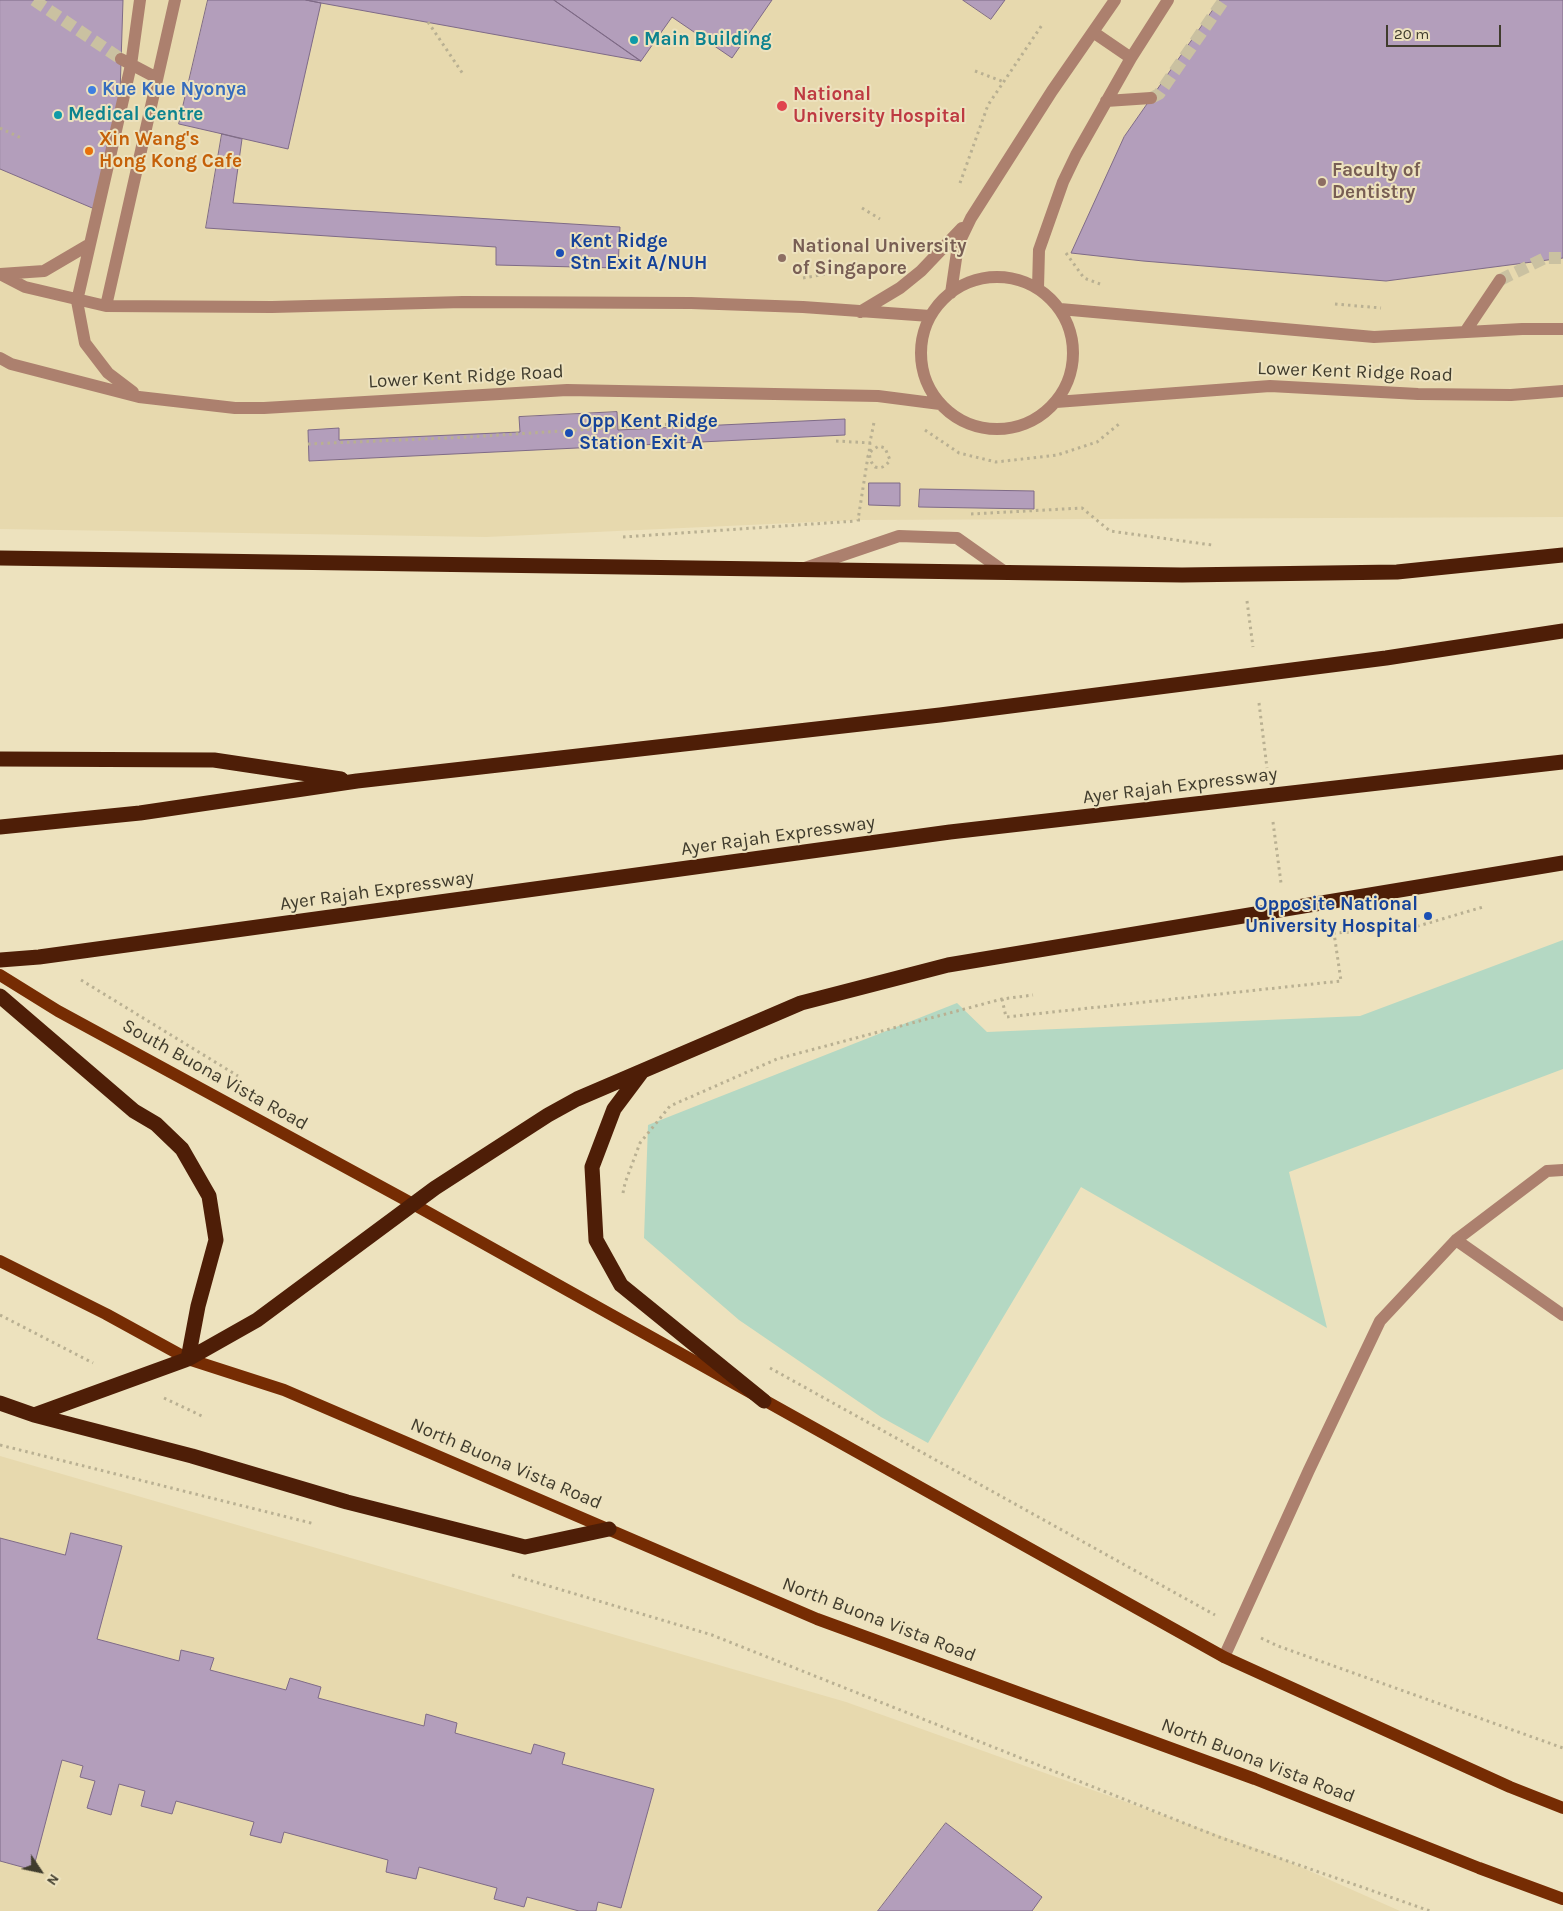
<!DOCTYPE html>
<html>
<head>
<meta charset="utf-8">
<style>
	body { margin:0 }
	#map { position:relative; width:1563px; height:1911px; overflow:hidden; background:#ede2be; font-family:Karla,sans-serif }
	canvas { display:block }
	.north { position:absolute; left:15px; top:1846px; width:50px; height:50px; -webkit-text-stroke:4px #ede2be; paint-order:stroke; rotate:124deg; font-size:14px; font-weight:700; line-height:20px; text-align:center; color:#403c2d }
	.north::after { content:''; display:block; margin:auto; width:18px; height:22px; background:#403c2d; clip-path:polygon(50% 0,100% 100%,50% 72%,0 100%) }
	.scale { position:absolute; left:1386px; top:25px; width:115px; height:22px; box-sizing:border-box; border:2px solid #403c2d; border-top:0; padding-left:6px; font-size:15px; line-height:18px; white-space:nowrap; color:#403c2d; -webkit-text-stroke:4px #ede2be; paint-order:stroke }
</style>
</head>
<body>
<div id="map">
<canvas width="1563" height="1911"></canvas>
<div class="north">N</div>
<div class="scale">20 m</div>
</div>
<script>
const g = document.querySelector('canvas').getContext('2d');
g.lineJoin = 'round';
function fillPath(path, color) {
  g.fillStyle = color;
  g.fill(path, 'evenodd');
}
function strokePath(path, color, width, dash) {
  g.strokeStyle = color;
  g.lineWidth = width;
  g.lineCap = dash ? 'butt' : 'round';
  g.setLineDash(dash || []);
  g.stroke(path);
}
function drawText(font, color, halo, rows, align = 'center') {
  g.font = font + ' Karla,sans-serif';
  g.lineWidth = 4;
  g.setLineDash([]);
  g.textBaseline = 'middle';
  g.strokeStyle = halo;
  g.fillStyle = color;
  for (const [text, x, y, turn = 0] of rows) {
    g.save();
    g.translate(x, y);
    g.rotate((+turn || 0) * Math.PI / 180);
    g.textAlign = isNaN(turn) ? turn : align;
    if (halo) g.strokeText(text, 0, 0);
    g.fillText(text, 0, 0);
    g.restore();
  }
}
fillPath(new Path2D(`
	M0,0H1563V517L858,520L486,537L0,529Z
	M0,1456L846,1702L1269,1853L1400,1911H0Z`), '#e7d9ae');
fillPath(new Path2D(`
	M1563,940V1069L1289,1172L1327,1328L1081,1187L928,1443L881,1417L739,1320L644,1238L648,1125L957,1003L987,1032L1360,1016Z`), '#b4d8c3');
const building = new Path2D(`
	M0,0H123L120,94L97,210L0,169Z
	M208,0H306L321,3L288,149L179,124Z
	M306,0H554L641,61L321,3Z
	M554,0H772L732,58L672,17L641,61Z
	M963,0H1005L991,19Z
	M1220,0H1563V258L1386,281L1143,261L1071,253L1124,137Z
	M222,134L242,139L233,203L620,227L618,268L496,265V247L206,228Z
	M617,412L618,430L845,419V435L309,461L308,430L339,428V440L520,432L519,417Z
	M869,483H900V506L869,505Z
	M920,489L1034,491V509L919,507Z
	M71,1533L122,1546L97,1639L179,1661L181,1650L214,1658L210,1670L286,1690L290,1678L321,1687L318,1698L424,1726L426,1714L457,1723L455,1733L531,1754L534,1744L565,1753L562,1764L654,1789L621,1908L598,1902L596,1911H579L527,1897L524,1907L494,1899L497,1888L419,1867L416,1879L386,1872L388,1860L284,1832L281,1843L250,1835L254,1822L176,1801L172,1814L141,1806L145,1791L119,1784L111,1815L87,1808L95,1781L80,1777L83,1766L62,1760L33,1870L0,1861V1538L65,1555Z
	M946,1823L1042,1897L1032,1911H878Z`);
fillPath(building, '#b39ebb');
strokePath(building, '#7f6b87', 1);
strokePath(new Path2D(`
	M34,0L121,59
	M1151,98L1159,94L1224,0
	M1500,280L1545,258H1563`), '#cac1a1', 12, [12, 6]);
strokePath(new Path2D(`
	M428,22L463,74
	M975,71L1004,82
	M0,128L23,139
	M960,183L988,105L1042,25
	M862,208L880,219
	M1066,253L1084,278L1100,284
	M803,278L885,264
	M1335,304L1381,308
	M925,430L959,453L996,462L1057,455L1097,442L1119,424
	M836,441L871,443
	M308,444L469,437L702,422
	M971,514L1082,508L1110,531L1212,545
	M860,520H858L868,456L872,450L879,446L885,448L890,460C886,466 882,469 875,467C864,456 872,436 874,422
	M623,537L856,521
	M1247,601L1253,647
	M1259,703L1267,768
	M1273,822L1281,883
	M81,980L238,1076
	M1002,999L1006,1017L1341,981L1334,933L1408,929L1483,907
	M623,1193L625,1183L640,1143L670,1106L777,1059L1002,999L1033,995
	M0,1315L93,1363
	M770,1368L1215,1615
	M164,1398L204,1417
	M0,1445L315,1524
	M512,1575L712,1635L1219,1837L1430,1911
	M1261,1638L1278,1646L1563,1748`), '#b9b092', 3, [2.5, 4]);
strokePath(new Path2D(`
	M1093,32L1131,58
	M121,59L157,78
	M1106,101L1151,98
	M0,274L25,287L106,306L272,307L463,302L691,303L803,307L930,316
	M0,274L44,271L90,244
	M921 353a76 76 0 1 1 152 0a76 76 0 1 1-152 0Z
	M1038,288L1039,250L1063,182L1076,155L1131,58L1168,0
	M951,293L958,245L971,218L1052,91L1115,0
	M106,306L175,0
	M1060,309L1374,337L1522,329H1563
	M860,312L900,288L921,271L962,228
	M1465,332L1500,280
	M0,358L11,364L139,397L235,408H264L567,390L878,396L940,404
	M133,392L108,373L85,343L77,301L131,65L140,0
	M1056,402L1270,386L1418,394L1511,395L1563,391
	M805,568L899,536L957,538L1005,572
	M1456,1240L1563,1315
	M1224,1657L1309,1470L1380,1321L1456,1240L1547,1171L1563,1170`), '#ac806e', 12);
strokePath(new Path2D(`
	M0,975L58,1011L413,1204L1224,1657L1510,1787L1563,1808
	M0,1261L106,1314L188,1359L284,1390L817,1619L1255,1779L1479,1868L1563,1899`), '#762c03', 12);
strokePath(new Path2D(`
	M0,558L1182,575L1397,572L1563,555
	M0,759L214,760L341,779
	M0,827L140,813L357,781L940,715L1386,658L1563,631
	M0,960L39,957L950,832L1563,762
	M0,996L134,1111L156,1124L182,1149L209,1196L216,1240L198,1306L188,1359
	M641,1073L614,1109L592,1167L596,1240L621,1285L764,1401
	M0,1403L34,1415L192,1456L347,1502L525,1547L609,1529
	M34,1415L188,1359L257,1320L435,1188L548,1115L577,1099L801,1003L948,965L1563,863`), '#4e1e07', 15);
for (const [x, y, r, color] of [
	[634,40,5,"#0f9aa8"],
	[92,90,5,"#3f7fe0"],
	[782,106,6,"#e0444e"],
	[58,115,5,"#0f9aa8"],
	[89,151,5,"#e8710a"],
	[1322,182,5,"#8d6e63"],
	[560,253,5,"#1a4fb4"],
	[782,258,5,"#8d6e63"],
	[569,433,5,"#1a4fb4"],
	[1428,916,5,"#1a4fb4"]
]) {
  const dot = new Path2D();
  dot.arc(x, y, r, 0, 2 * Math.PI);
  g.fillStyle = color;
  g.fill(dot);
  strokePath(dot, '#ede2be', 2);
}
drawText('bold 19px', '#0d838f', '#ede2be', [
	["Main Building",644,40],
	["Medical Centre",68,115]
], 'left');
drawText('bold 19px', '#366cbe', '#ede2be', [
	["Kue Kue Nyonya",102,90]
], 'left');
drawText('bold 19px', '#be3a42', '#ede2be', [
	["National",793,95],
	["University Hospital",793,117]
], 'left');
drawText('bold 19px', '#c56008', '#ede2be', [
	["Xin Wang's",99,140],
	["Hong Kong Cafe",99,162]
], 'left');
drawText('bold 19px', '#785e54', '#ede2be', [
	["Faculty of",1332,171],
	["Dentistry",1332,193],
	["National University",792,247],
	["of Singapore",792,269]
], 'left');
drawText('bold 19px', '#164399', '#ede2be', [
	["Kent Ridge",570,242],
	["Stn Exit A/NUH",570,264],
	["Opp Kent Ridge",579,422],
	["Station Exit A",579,444],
	["Opposite National",1418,905,"right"],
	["University Hospital",1418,927,"right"]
], 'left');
drawText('19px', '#403c2d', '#ede2be', [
	["Lower Kent Ridge Road",1355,372,2],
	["Lower Kent Ridge Road",466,377,-3],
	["Ayer Rajah Expressway",1180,786,-7],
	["Ayer Rajah Expressway",778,836,-8],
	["Ayer Rajah Expressway",377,891,-8],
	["South Buona Vista Road",215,1075,29],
	["North Buona Vista Road",506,1464,23],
	["North Buona Vista Road",879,1620,21],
	["North Buona Vista Road",1258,1761,21]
]);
</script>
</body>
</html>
